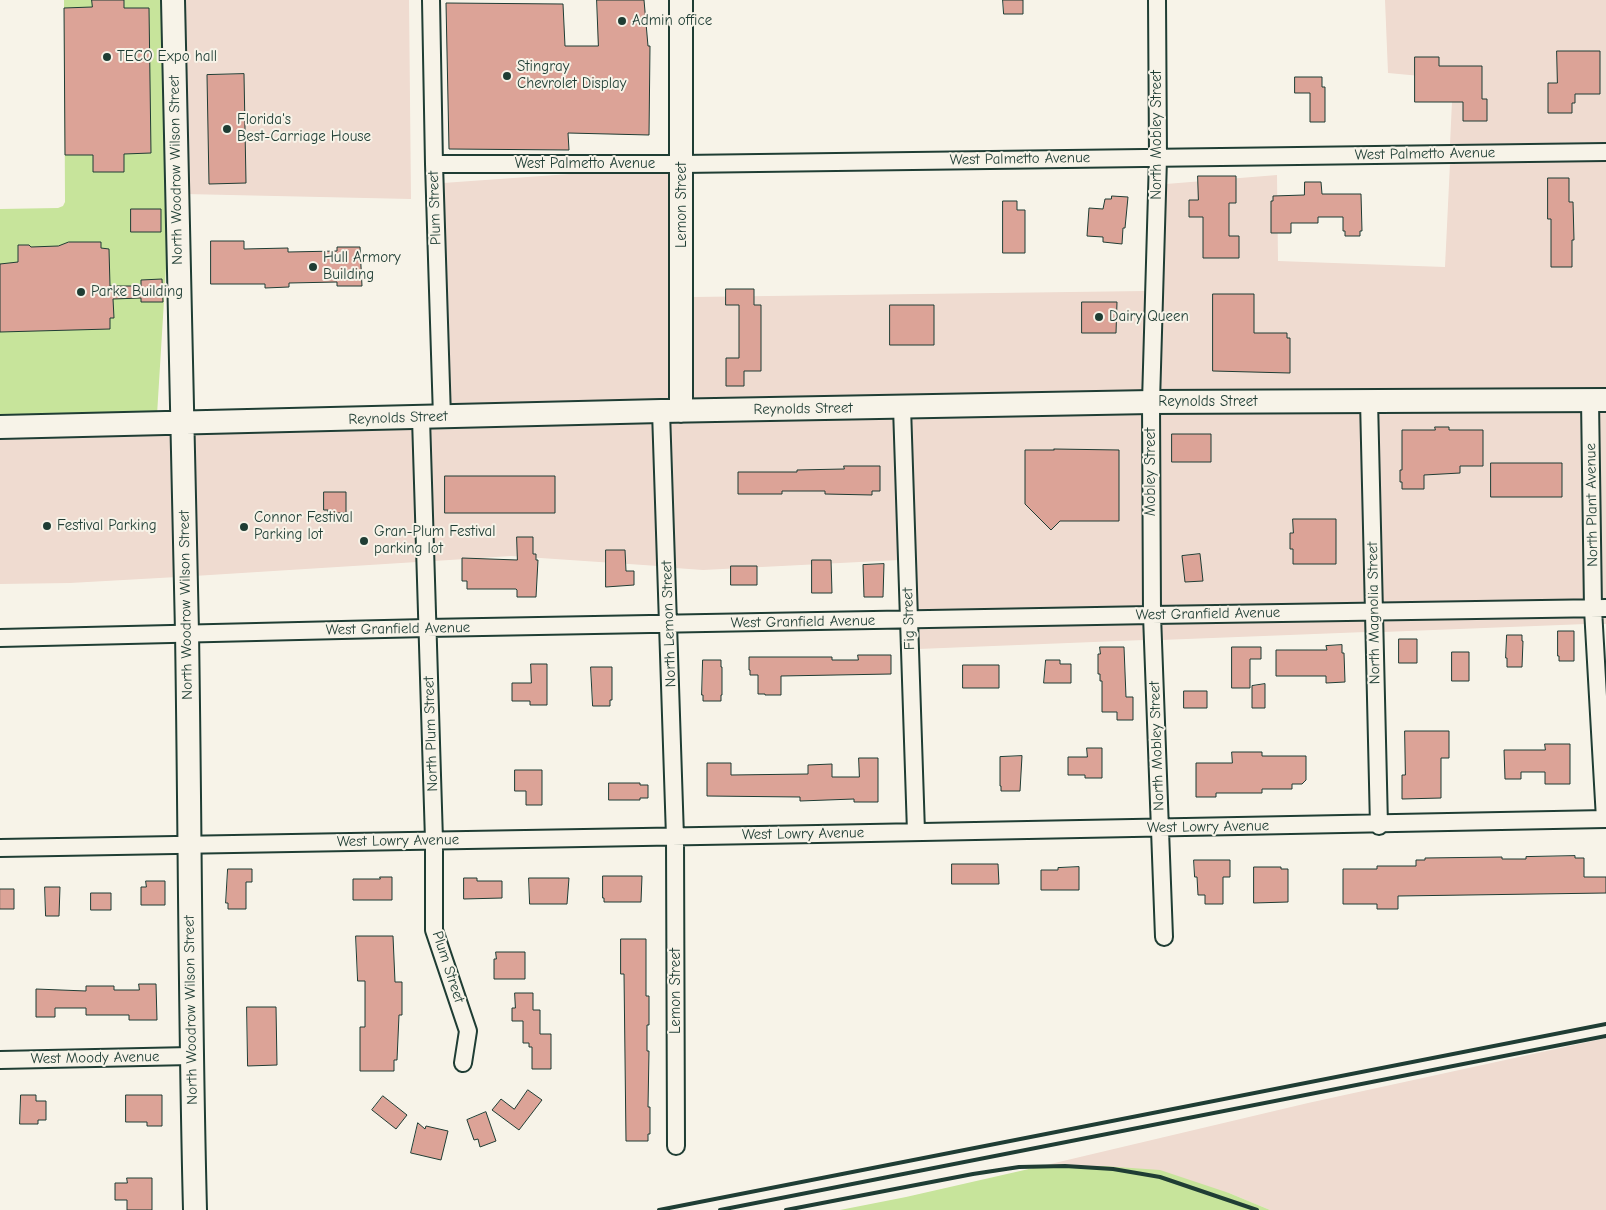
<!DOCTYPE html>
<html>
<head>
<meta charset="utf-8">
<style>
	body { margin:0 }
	canvas { display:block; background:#f7f3e8 }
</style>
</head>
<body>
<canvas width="1606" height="1210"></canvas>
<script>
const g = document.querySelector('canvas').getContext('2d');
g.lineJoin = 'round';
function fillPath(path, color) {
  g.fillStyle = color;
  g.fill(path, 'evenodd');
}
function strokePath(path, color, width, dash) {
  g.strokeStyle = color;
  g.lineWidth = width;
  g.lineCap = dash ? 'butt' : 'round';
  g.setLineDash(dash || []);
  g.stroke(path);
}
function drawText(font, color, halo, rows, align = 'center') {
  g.font = font + ' "Comic Neue",sans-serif';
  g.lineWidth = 4;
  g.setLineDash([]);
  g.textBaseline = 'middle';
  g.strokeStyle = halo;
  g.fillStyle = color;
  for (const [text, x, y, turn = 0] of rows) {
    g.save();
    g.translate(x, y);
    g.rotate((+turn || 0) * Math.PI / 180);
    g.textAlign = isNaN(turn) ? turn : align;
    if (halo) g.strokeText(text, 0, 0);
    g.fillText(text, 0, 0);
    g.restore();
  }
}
fillPath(new Path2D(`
	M180,0H409L411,199L185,194Z
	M1385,0H1606V142L1450,145L1453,79L1388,73Z
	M1606,161V391L1160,393L1166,184L1277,175L1278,261L1445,267L1450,163Z
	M654,168V173H674L673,402L445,407L443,183Z
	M691,173L693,297L1146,291L1143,393L690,401Z
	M1606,409V624H1602L1598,410Z
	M1361,410L1366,632L1161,640L1160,412Z
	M1378,410H1582L1586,624L1383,632Z
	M1143,412L1144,640L918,649L911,416Z
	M894,416L899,560L703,570L675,568L669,420Z
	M653,421L658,566L511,556L434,561L430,427Z
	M413,427L417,562L194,576L191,433Z
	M174,433L177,577L70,583L0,584V436Z
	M1606,1038V1210H1270L1229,1193L1103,1166H1042L1308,1103Z`), '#efdbd0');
fillPath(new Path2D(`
	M64,0H164L169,219L157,415L0,418V209L58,208L63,206L65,202Z
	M1042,1166H1103L1160,1170L1229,1193L1270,1210H840L906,1197Z`), '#c7e49b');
const building = new Path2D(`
	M92,0H124V8H149L151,153L124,154V172H93V155H65L64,8L92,7Z
	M597,0H644L648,46H650L649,135L568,133L569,150L449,149L446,3L563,4L565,46H598Z
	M1003,0H1023V14H1004Z
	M1557,51H1600V94H1575V103H1572V113H1548V83H1557Z
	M1415,57H1439V66H1482V99H1487V121H1463V102H1415Z
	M244,74L246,183L209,184L207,75Z
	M1295,77H1322V87H1325V122H1310V93H1295Z
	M1198,176H1236V203H1229V236H1239V258H1203V217H1189V200H1198Z
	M1548,178H1569V202H1573L1574,240H1572V267H1551V219H1548Z
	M1305,182H1321L1322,194H1361L1362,231H1360V236H1345V231H1343V217H1318V223H1291V233H1271V201H1273V196L1304,195Z
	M1112,196L1128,197L1125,228H1123L1122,244L1103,242V237L1087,236L1089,208L1103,209L1105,199H1111Z
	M1003,201H1017V210H1025V253H1003Z
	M131,209H161V232H131Z
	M211,241H244V249L288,248V252L337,251V247H360L362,286H337V282L289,283V287L265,288V284H211Z
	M69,242H101V248L109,249L110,286H141V280L162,279L163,302H141V298L113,299L114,318H110V329L0,332V264L18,262V245H29L31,247L58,246Z
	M726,289H754V305H761V371H744V386H726V358H739V305H726Z
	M1213,294H1254V333H1287V338H1290V373L1213,371Z
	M1082,302H1117L1116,333H1082Z
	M890,305H934V345H890Z
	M1435,427H1449V430H1483V466H1460V473L1424,475V489H1402V482H1400V470H1402V430H1435Z
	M1172,434H1211V462H1172Z
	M1054,449L1119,450V521H1060L1051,530L1025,504V450H1054Z
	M1491,463H1562V497H1491Z
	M844,466H880V491H872V495L825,494V491H782V494H738V472H797V470L844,469Z
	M445,476H555V513H445Z
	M324,492H346V513H328V510H324Z
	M1293,519H1336V564H1293V549H1290V533H1293Z
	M517,537H533V554H536V560H538L536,597H517V590L516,589H467V581H462V558L517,560Z
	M606,550H625L626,571H634V585L606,587Z
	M1200,554L1203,581L1185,582L1182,556Z
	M812,560H831L832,593H812Z
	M884,564L883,597H864L863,565Z
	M731,566H757V585H731Z
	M1558,631H1574V661H1559V656H1558Z
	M1507,635H1522V641H1523L1522,667H1507V658H1506Z
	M1399,639H1417V663H1399Z
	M1342,645V653H1344L1345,682L1326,683V676H1276V650H1327L1326,646Z
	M1100,647H1124L1126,697H1133V720H1117V712H1102V681H1100V674H1098V654H1100Z
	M1232,647H1261V659H1250V688H1232Z
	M1452,652H1469V681H1452Z
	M858,655H891V674L781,676V695H765V694H758V675H750V670H749V657H832V660H858Z
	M703,660H721V667H722V695H721V701H703V695H702Z
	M1046,660H1060V664H1071V683H1044Z
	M531,664H547V705H530V701H512V683H531Z
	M963,665H999V688H963Z
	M591,667H612V700H610V706H593Z
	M1265,684V708H1252V686Z
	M1184,691H1207V708H1184Z
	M1405,731H1449V758H1441V798L1402,799V775H1405Z
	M1545,744H1570V784H1545V772H1521V779H1505L1504,750H1545Z
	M1087,748H1102V778H1085V775H1068V757H1087Z
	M1232,752H1262V756H1306V780L1302,784H1292V789H1262V793H1216V797H1196V763H1232Z
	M1022,756L1020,791H1001V786H1000V757Z
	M859,758H878V802H854V799L800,801V797L707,796V763H731V775L808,774V765L832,764V777H859Z
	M515,770H542V805H526V791H515Z
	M609,783H640V785H648V798H640V800H609Z
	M1575,856V858H1584V877H1606V893L1398,896V909H1377V904H1343V869H1377V866H1416V860H1425V858L1502,857V859H1526V857Z
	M1194,860H1230V877H1223V904H1205V895H1198L1197,877H1195Z
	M952,864H998L999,884H952Z
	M1079,867V890H1041V870H1058V868Z
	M1254,867H1281V869H1288V902L1254,903Z
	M228,869H252V882H246V909H228V903H226Z
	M603,876H642L641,902H604V898H603Z
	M380,877H392V900H353V879H380Z
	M464,878H477V881H502V898L464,899Z
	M529,878H569L567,904H530Z
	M146,881H165V905H141V887H146Z
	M45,887H60L59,916H46Z
	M0,889H14V909H0Z
	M91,893H111V910H91Z
	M356,936H393L395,982H402V1015H399L397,1060H394V1071H360V1027H365V981H358Z
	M621,939H646V996H649V1025H647V1051H649L648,1107H650V1134H648V1141H626L624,974H621Z
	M496,952H525V979H494V959H496Z
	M139,984H156L157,1020H129V1015H86V1008H55V1017H36V989L86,991V986H114V990H139Z
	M515,993H533V1010H540V1034H551V1069H532V1047H529V1043H523V1021H512V1008H515Z
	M247,1007H276L277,1065L248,1066Z
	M528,1090L542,1100L519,1130L492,1110L501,1099L514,1109Z
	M21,1095H36V1101H46V1120H38V1124H20Z
	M126,1095H162V1126H147V1122H126Z
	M383,1096L407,1115L396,1129L372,1110Z
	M486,1112L496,1141L480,1147L478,1139L474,1140L467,1120Z
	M418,1123L425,1129L426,1126L448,1131L441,1160L411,1153Z
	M127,1178H152V1210H127V1200H115V1183H127Z`);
fillPath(building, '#dca397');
strokePath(building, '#1f3d34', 1);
const street = new Path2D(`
	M431,0L434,164L442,417
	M1157,0L1158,158L1151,402L1152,615L1164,937
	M434,164H682L1606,152
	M1369,400L1379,826
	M1590,400L1593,609L1605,819
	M902,407L916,832
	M661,411L675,837L676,1146
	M421,418L434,840V930L468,1031L463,1063
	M0,638L427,628L1152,615L1606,608
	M0,848C535,837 1071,832 1606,819
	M0,1060L191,1056`);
const secondary = new Path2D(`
	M173,0C179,211 183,422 187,632C190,825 190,1017 195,1210
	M681,0V411
	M0,427L661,411L1151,402L1606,400`);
strokePath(street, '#1f3d34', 20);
strokePath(secondary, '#1f3d34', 26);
strokePath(street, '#f7f3e8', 16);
strokePath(secondary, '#f7f3e8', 22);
strokePath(new Path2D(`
	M659,1210L1606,1024
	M720,1210L1606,1036
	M786,1210L973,1174L1019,1167L1065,1166L1113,1169L1160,1177L1257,1210`), '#1f3d34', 4);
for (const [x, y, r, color] of [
	[622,21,5,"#1f3d34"],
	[107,57,5,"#1f3d34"],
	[507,76,5,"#1f3d34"],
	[227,129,5,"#1f3d34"],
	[313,267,5,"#1f3d34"],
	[81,292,5,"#1f3d34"],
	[1099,317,5,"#1f3d34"],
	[47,526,5,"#1f3d34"],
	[244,527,5,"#1f3d34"],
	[364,541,5,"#1f3d34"]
]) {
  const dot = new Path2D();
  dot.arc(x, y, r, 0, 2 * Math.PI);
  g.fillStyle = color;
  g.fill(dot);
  strokePath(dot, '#f7f3e8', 2);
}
drawText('15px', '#1f3d34', '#f7f3e8', [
	["Admin office",632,21],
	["TECO Expo hall",117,57],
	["Stingray",517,67],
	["Chevrolet Display",517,84],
	["Florida's",237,120],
	["Best-Carriage House",237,137],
	["Hull Armory",323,258],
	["Building",323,275],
	["Parke Building",91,292],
	["Dairy Queen",1109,317],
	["Connor Festival",254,518],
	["Parking lot",254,535],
	["Festival Parking",57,526],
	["Gran-Plum Festival",374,532],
	["parking lot",374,549]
], 'left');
drawText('15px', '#1f3d34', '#f7f3e8', [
	["North Mobley Street",1157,135,-90],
	["West Palmetto Avenue",1425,154,-1],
	["West Palmetto Avenue",1020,159,-1],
	["West Palmetto Avenue",585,164],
	["North Woodrow Wilson Street",176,170,-91],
	["Lemon Street",682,205,-90],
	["Plum Street",435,208,-92],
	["Reynolds Street",1208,402],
	["Reynolds Street",803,409,-1],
	["Reynolds Street",398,418,-2],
	["Mobley Street",1151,472,-90],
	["North Plant Avenue",1592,505,-91],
	["North Woodrow Wilson Street",186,605,-91],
	["North Magnolia Street",1374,613,-91],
	["West Granfield Avenue",1208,614,-1],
	["Fig Street",909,619,-92],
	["West Granfield Avenue",803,622,-1],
	["North Lemon Street",669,624,-92],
	["West Granfield Avenue",398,629,-1],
	["North Plum Street",431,734,-92],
	["North Mobley Street",1157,746,-92],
	["West Lowry Avenue",1208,827,-1],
	["West Lowry Avenue",803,834,-1],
	["West Lowry Avenue",398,841,-1],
	["Plum Street",448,967,72],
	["Lemon Street",676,991,-90],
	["North Woodrow Wilson Street",191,1010,-91],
	["West Moody Avenue",95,1058,-1]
]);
</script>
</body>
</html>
